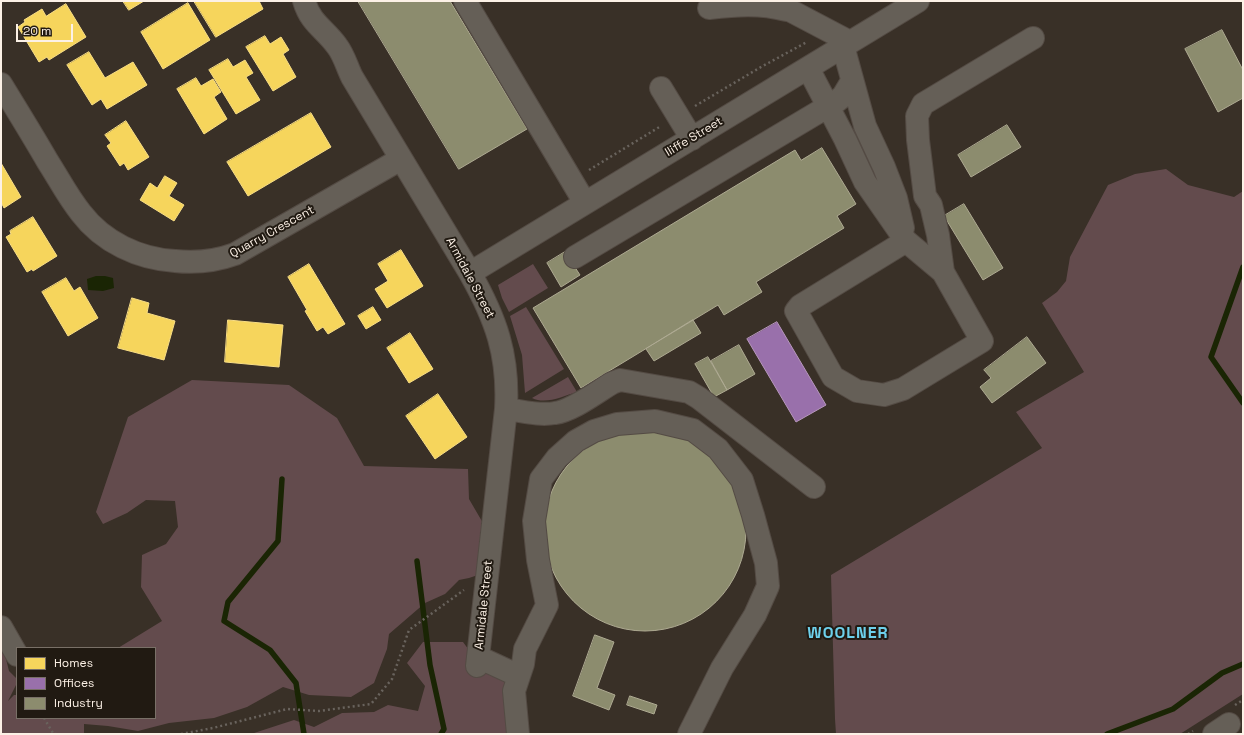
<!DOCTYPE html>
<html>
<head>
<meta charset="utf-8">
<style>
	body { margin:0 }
	#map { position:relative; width:1244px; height:735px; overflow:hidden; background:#393027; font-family:"Space Grotesk",sans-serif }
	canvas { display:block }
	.frame { position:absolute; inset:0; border:2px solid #fcf1e6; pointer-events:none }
	.legend { position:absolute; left:16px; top:647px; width:140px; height:72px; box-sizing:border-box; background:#211a12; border:1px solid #797067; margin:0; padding:5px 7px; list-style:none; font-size:12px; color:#fcf1e6 }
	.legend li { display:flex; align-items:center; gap:8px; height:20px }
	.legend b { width:20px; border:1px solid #797067 }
	.scale { position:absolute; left:16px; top:24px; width:57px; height:18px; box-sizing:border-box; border:2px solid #fcf1e6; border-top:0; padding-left:5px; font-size:12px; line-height:14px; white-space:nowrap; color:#fcf1e6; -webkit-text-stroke:3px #211a12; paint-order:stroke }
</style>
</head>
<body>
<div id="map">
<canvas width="1244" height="735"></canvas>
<div class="frame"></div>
<ul class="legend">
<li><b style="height:11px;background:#f6d55c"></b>Homes</li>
<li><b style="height:11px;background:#9970ab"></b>Offices</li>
<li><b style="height:11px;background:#8c8c6e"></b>Industry</li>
</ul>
<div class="scale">20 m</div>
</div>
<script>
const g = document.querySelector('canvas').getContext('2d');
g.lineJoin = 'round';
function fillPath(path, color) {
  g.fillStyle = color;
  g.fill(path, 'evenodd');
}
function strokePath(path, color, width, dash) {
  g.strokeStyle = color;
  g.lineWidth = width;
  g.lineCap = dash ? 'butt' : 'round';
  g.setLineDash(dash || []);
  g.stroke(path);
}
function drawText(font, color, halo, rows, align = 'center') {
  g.font = font + ' "Space Grotesk",sans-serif';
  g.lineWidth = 4;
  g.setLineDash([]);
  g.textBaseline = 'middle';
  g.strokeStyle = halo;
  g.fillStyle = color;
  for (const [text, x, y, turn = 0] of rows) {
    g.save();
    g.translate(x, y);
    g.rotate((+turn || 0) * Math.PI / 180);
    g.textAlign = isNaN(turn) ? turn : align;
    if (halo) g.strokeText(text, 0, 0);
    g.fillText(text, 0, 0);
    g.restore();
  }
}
fillPath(new Path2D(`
	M1166,169L1188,185L1234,197L1243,191V694L1180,734H836L835,719L831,575L1042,448L1016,412L1084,372L1042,303L1057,292L1066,281L1070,257L1108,185L1135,174Z
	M533,264L548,288L509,312L502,298L498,285Z
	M526,307L564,369L525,393L522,355L510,316Z
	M568,377L577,392C563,396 546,405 532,398Z
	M192,380L289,385L337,418L364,466L468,469L469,499L483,523L481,574L469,578L459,580L445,594L425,603L389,634L387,649L374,683L351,697L309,695L283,687L247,707L214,718L169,723L138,731L108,726L84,724V734H1V652L5,655L9,671L17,679V683L8,701L14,695H17V718H155V648H118L162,621L141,587L142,555L166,544L178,527L175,501L146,500L127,513L103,524L96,512L128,417Z
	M423,642H463L486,673L509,678L517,734H251L294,720L314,727L342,713L374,712L388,705L418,711L425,686L407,663Z`), '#634b4d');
fillPath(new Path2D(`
	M96,276H105L113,278L114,288L103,291L88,290L87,279Z`), '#1a2504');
const homes = new Path2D(`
	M123,1H144L129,10Z
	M194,1H259L263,9L216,37Z
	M188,3L210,40L163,69L141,32Z
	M66,4L86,37L49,60L47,57L39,62L18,27L25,22L24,20L42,9L46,16Z
	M265,36L270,44L281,37L289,50L283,54L296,77L273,91L246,47Z
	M89,52L105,78L133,62L147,85L107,109L101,99L92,105L67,65Z
	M228,59L233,67L245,60L253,73L246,77L260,100L236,114L209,70Z
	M196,78L201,86L213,79L221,92L214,97L227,119L204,134L177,89Z
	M311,113L331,147L248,196L227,162Z
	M126,121L149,157L128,170L124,163L120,166L107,146L111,143L105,135Z
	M1,163L21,197L4,208L1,202Z
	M165,176L177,183L169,196L184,205L174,221L140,200L150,183L157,188Z
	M33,217L57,256L33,271L32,269L27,272L6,237L11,234L10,231Z
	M401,250L423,286L387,308L375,289L388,281L378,264Z
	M309,264L345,324L328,334L323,327L317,331L305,311L307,310L288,277Z
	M66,278L74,291L80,287L98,318L68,336L42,292Z
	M132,298L149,303L147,313L175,321L164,360L118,348Z
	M373,307L381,320L366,329L358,316Z
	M228,320L283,325L279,367L225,362Z
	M410,333L433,369L409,383L387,348Z
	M438,394L467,437L435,459L406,416Z`);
fillPath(homes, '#f6d55c');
strokePath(homes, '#f8dd85', 1);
const offices = new Path2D(`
	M777,322L826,405L796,422L747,339Z`);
fillPath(offices, '#9970ab');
strokePath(offices, '#b797bd', 1);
const industry = new Path2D(`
	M358,1H450L527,129L459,169Z
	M1222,30L1243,70V98L1218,112L1185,49Z
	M1007,125L1021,147L971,177L958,155Z
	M822,148L856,204L837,216L844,228L756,282L762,292L724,315L718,305L581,388L533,308L795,150L801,160Z
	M964,204L1003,268L983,280L944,216Z
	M565,252L580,275L561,287L547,263Z
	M693,320L701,333L654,361L646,349Z
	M1027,337L1046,363L992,403L980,387L991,378L984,370Z
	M739,345L755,374L727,390L711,361Z
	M708,357L727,390L714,397L695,364Z
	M544 530a101 101 0 1 1 202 0a101 101 0 1 1-202 0Z
	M595,635L614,642L597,688L615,695L609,710L573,696Z
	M630,696L657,705L654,714L627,705Z`);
fillPath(industry, '#8c8c6e');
strokePath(industry, '#aeaa92', 1);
strokePath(new Path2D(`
	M1243,267L1211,357L1243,403
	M282,479L278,541L228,602L224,621L270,650L296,683L304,734
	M417,561L430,665L444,729L441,734
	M1107,734L1173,709L1222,673L1243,664`), '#1a2504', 5.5);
const minor = new Path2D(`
	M304,1C311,24 324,28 337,46C344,55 347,67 352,77L470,273C496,319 509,355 506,409L477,666
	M465,1L585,203
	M772,1L850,42
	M709,8C736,5 760,3 786,10
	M843,46L865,126L884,167L896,198L903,228
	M808,68L845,139L865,182L906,241L943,272L982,341L903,389L884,395L857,391L833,377L796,311L800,306L906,241
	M1,84C17,110 33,136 48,162C59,179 68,197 81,213C103,242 139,259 175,261C195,263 216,261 235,254L401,159
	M661,88L692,139
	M575,257L837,101L843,96L852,81
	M943,272L938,235L931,205L925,196L918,140L917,116L923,104L1033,38
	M470,273L918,1
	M506,409C522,411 539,416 555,413C572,411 597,392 612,383L620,380L689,392L699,398L814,487
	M1,627L17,655
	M478,657L519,676
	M518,734L514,691L523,664L525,649L547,605L538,560L534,521L541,479L557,458L576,441L594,431L617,424L655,421L693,430L718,449L742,480L753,515L766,563L768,586L755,615L722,668L689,734
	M1214,734L1229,724`);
strokePath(minor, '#544b44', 24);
strokePath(new Path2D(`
	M695,106L761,67L807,42
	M589,170L661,126
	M1235,705L1243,700
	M44,718L53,733L56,734
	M181,734L213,728L287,709L319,711L371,704L392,679L409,630L464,590
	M1188,734L1193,731`), '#69635d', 2.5, [2, 3]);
strokePath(minor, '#655f57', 22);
drawText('12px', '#fcf1e6', '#211a12', [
	["Iliffe Street",694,137,-31],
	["Quarry Crescent",272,232,-29],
	["Armidale Street",470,278,62],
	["Armidale Street",484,605,-84]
]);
g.letterSpacing = '1px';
drawText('bold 16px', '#6dd0eb', '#211a12', [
	["WOOLNER",848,634]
]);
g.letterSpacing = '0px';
</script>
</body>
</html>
